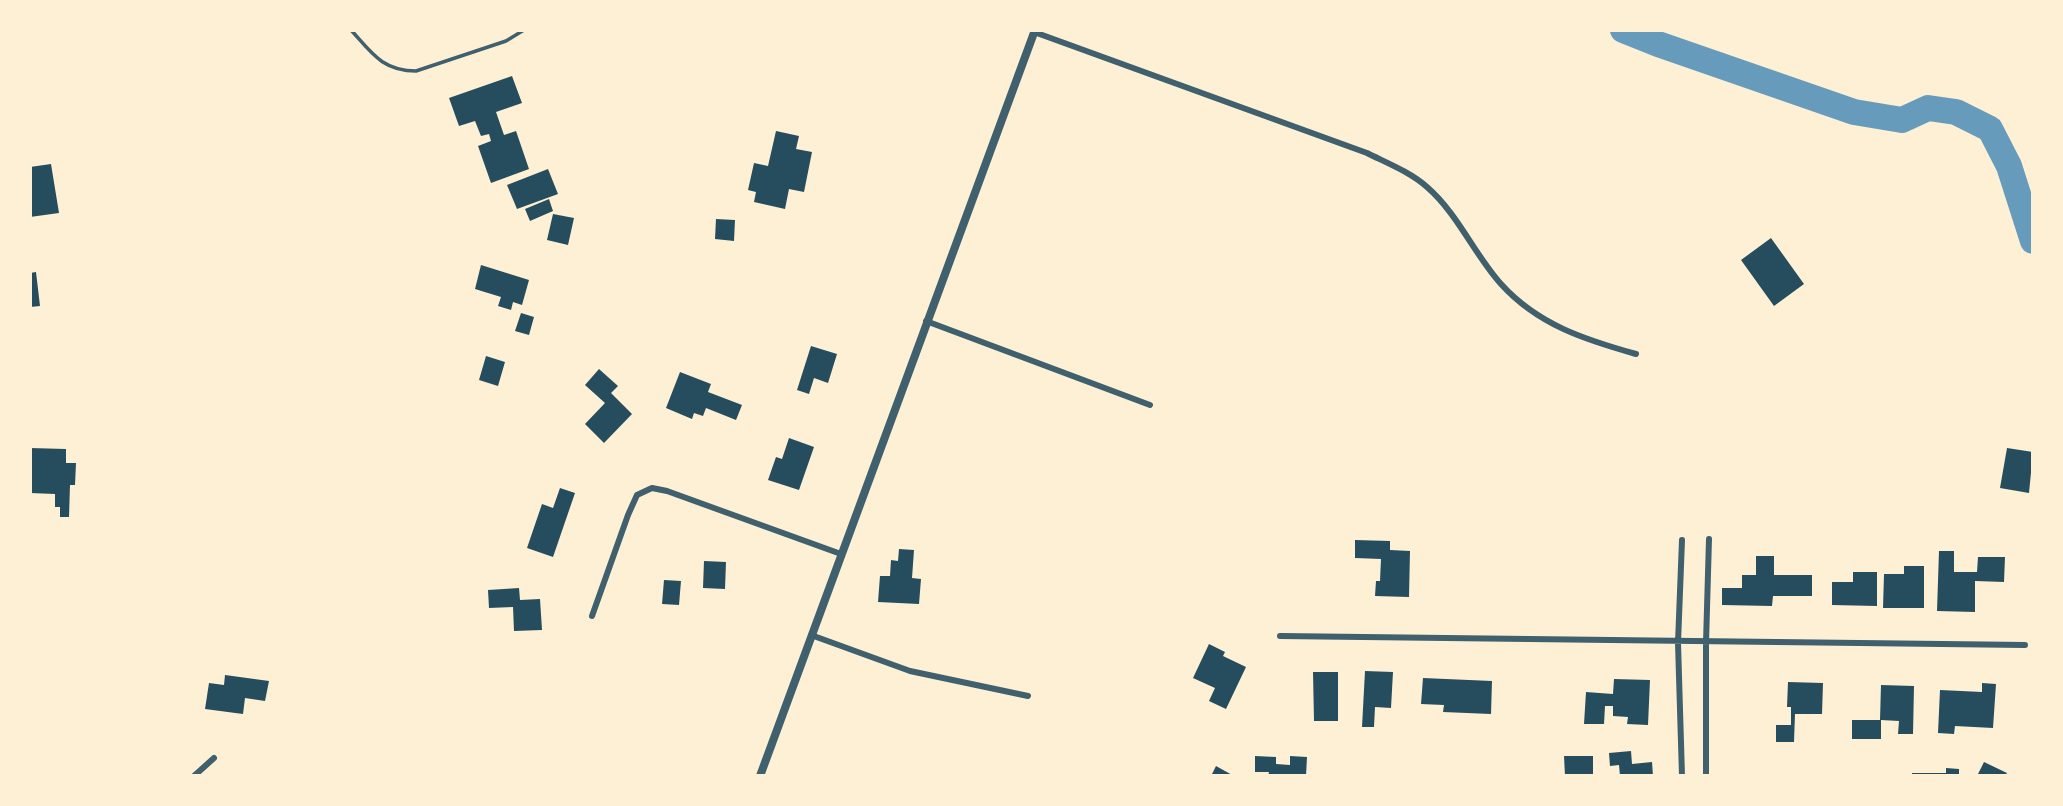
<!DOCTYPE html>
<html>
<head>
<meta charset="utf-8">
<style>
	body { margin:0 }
	#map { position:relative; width:2063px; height:806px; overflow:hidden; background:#fdf0d5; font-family:Lora,serif }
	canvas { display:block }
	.frame { position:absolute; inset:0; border:32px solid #fdf0d5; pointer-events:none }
</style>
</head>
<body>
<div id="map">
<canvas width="2063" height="806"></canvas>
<div class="frame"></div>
</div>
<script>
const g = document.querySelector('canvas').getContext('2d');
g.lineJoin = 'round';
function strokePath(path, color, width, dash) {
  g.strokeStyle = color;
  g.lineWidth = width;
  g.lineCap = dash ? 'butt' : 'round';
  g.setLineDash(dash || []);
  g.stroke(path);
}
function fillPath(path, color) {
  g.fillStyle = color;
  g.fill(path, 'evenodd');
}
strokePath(new Path2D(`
	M1623,30L1658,44L1854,112L1902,120L1928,108L1956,112L1990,129L2009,166L2033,241`), '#669bbc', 26);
fillPath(new Path2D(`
	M512,76L522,103L496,112L504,135L516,131L529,169L491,183L478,146L491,141L489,134L481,136L475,121L459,126L449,98Z
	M776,131L799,136L796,149L812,152L804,192L789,189L785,209L754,202L756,192L748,190L754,163L768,166Z
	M51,164L59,213L30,217V167Z
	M548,169L558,194L517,209L507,185Z
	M549,199L553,211L530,221L525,209Z
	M553,214L574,218L568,245L547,240Z
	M716,219L735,220L734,241L715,239Z
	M1771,238L1804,284L1774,306L1741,260Z
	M481,265L529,280L522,305L513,302L511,310L498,306L501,297L475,289Z
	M36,272L40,306L30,307V273Z
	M521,313L534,317L529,335L515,331Z
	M811,346L837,354L828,383L814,378L809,394L797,390Z
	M486,356L505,362L498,386L479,380Z
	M599,369L618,386L611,393L632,414L604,443L585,424L605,403L585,385Z
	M680,372L711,384L708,392L742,405L736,420L706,408L703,416L694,413L692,419L666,408Z
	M789,438L814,447L799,490L768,480L776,457L782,459Z
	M30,448L66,449V463H76L75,485H70L69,517H60V507H55V494L30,493Z
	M2007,448L2033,452L2029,493L2000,488Z
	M560,488L575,493L553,557L527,548L542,504L553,508Z
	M1355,540L1390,541V550L1410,551L1409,597L1375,596L1376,581H1380L1381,559L1355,558Z
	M899,549L914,550L912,578L921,579L919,604L878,602L880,576H890L891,560L898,561Z
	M1939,551H1954V572H1977L1978,557H2005L2004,582L1975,581V612L1937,611Z
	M1756,556H1774V575H1812V596H1773L1772,606L1722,605V588H1742V575H1756Z
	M704,561L726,562L725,589L703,588Z
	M1904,566H1924V608H1883L1884,574H1904Z
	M1853,572H1877V606L1832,605V582H1853Z
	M664,580L681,581L679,605L662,604Z
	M519,588L520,600L540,599L542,630L514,631L513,607L489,608L488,590Z
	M1209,644L1225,652L1223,656L1246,667L1226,709L1209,701L1215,688L1193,678Z
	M1365,671L1393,672L1391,708L1375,707L1374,727H1362Z
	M1313,672H1338V721H1314Z
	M225,675L269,681L265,701L245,698L243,714L205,709L209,683L224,685Z
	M1423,678L1492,681L1491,714L1443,712L1444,705L1421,704Z
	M1614,679L1650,680L1648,725L1627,724L1628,717L1613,716V706H1605L1604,724H1584L1586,692L1613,694Z
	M1788,682L1823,683L1822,714H1795L1794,742H1776V725H1791V707H1787Z
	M1982,683L1996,684L1993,728L1955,726L1954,734L1938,733L1940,690L1982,692Z
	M1881,685L1914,686L1913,734H1898L1899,721L1881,720V739H1852V720H1880Z
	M1631,751L1632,764L1652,762L1653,776H1620L1619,765L1610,766L1609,753Z
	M1255,756L1276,757V764L1290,765V756L1307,757L1306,776H1268L1269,772H1255Z
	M1564,756H1593V776H1565Z
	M1984,762L2007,773L2005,776H1977Z
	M1216,766L1234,776H1211Z
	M1946,768L1959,769V776H1912V773H1946Z`), '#264d5e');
strokePath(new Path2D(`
	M351,30C371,52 382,71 416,71L506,41L524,30`), '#3f606c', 3.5);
strokePath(new Path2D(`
	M1034,32L1367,153C1387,163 1410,172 1427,187C1458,214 1474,254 1501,284C1538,325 1586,340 1636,354
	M926,321L1150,405
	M592,616L628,515L637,495L652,488L667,491L841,554
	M811,635L910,671L1028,696
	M1280,636L2025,645
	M194,776L214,758
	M1682,776L1678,643L1682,540
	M1706,776V643L1709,539`), '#3f606c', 6);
strokePath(new Path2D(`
	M760,776L1035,30`), '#3f606c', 8);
</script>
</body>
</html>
